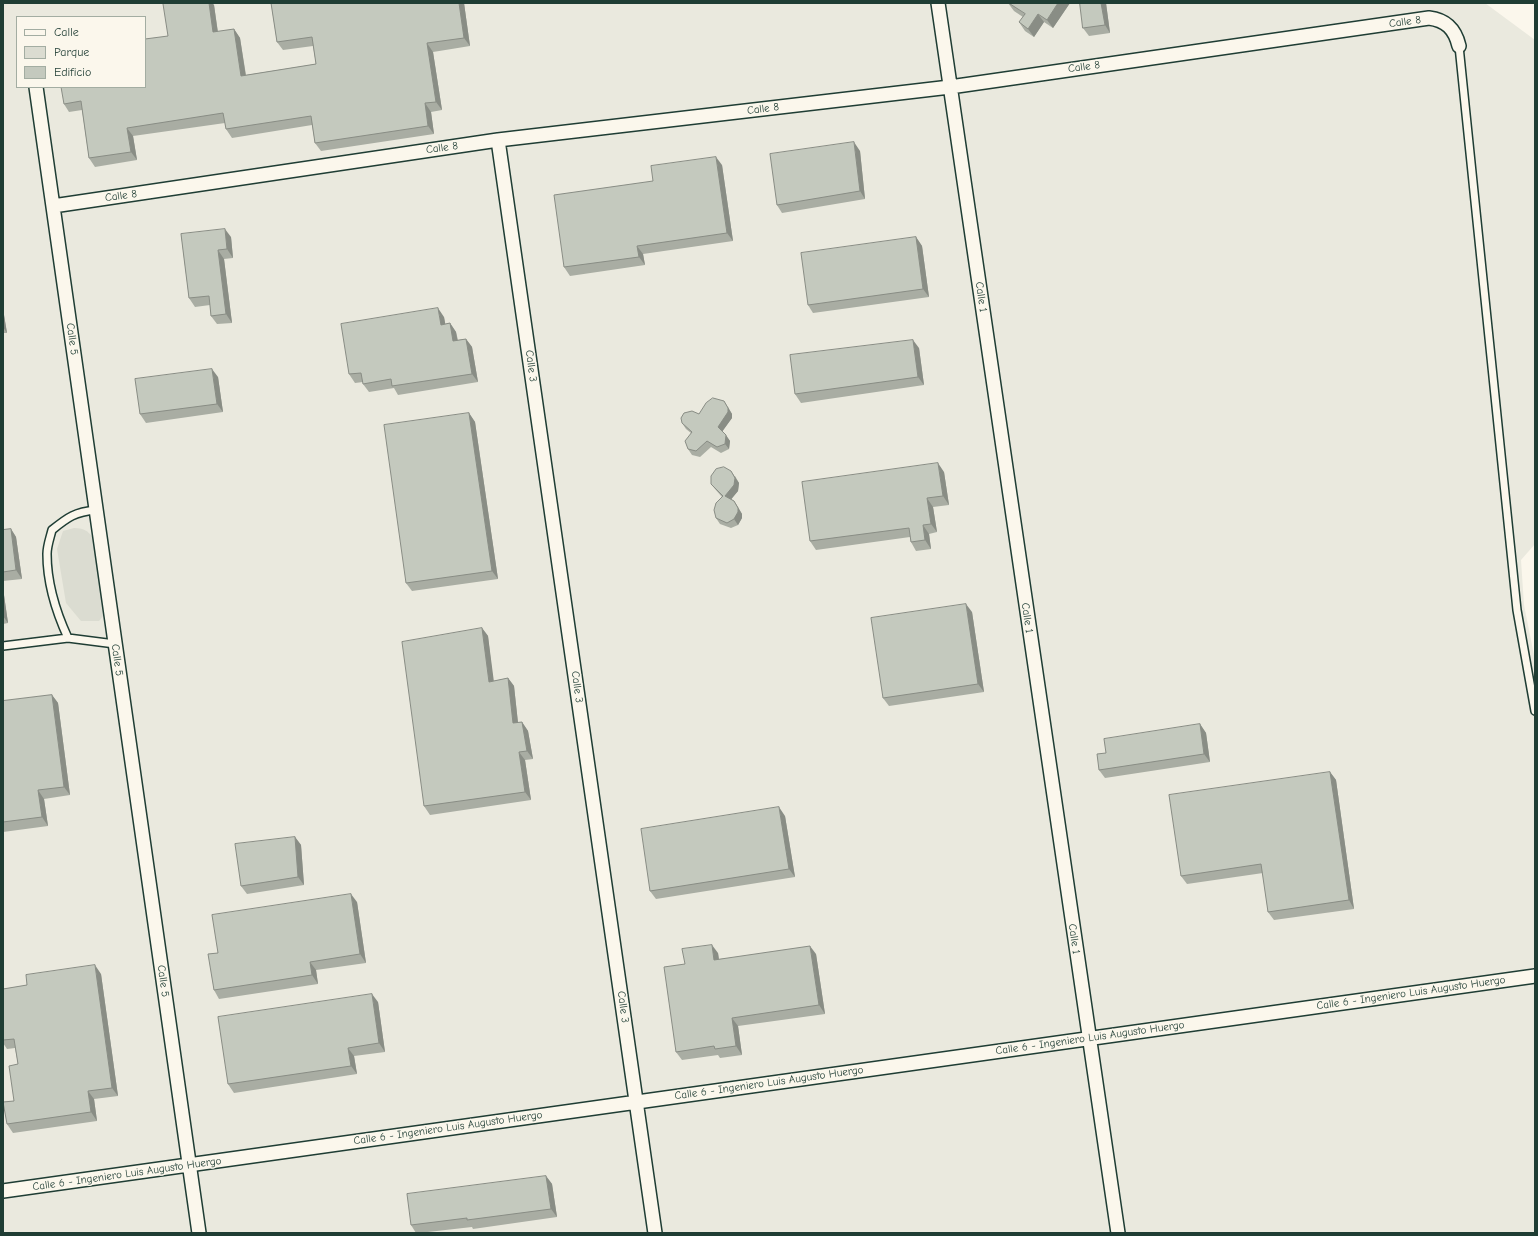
<!DOCTYPE html>
<html>
<head>
<meta charset="utf-8">
<style>
	body { margin:0 }
	#map { position:relative; width:1538px; height:1236px; overflow:hidden; background:#fbf7ec; font-family:"Comic Neue",sans-serif }
	canvas { display:block }
	.frame { position:absolute; inset:0; border:4px solid #1f3d34; pointer-events:none }
	.legend { position:absolute; left:16px; top:16px; width:130px; height:72px; box-sizing:border-box; background:#fbf7ec; border:1px solid #a3ada2; margin:0; padding:5px 7px; list-style:none; font-size:12px; color:#1f3d34 }
	.legend li { display:flex; align-items:center; gap:8px; height:20px }
	.legend b { width:20px; border:1px solid #a3ada2 }
</style>
</head>
<body>
<div id="map">
<canvas width="1538" height="1236"></canvas>
<div class="frame"></div>
<ul class="legend">
<li><b style="height:5px;background:#fbf7ec"></b>Calle</li>
<li><b style="height:11px;background:#dbdcd1"></b>Parque</li>
<li><b style="height:11px;background:#c4c9be"></b>Edificio</li>
</ul>
</div>
<script>
const g = document.querySelector('canvas').getContext('2d');
g.lineJoin = 'round';
function fillPath(path, color) {
  g.fillStyle = color;
  g.fill(path, 'evenodd');
}
function strokePath(path, color, width, dash) {
  g.strokeStyle = color;
  g.lineWidth = width;
  g.lineCap = dash ? 'butt' : 'round';
  g.setLineDash(dash || []);
  g.stroke(path);
}
function drawText(font, color, halo, rows, align = 'center') {
  g.font = font + ' "Comic Neue",sans-serif';
  g.lineWidth = 3;
  g.setLineDash([]);
  g.textBaseline = 'middle';
  g.strokeStyle = halo;
  g.fillStyle = color;
  for (const [text, x, y, turn = 0] of rows) {
    g.save();
    g.translate(x, y);
    g.rotate((+turn || 0) * Math.PI / 180);
    g.textAlign = isNaN(turn) ? turn : align;
    if (halo) g.strokeText(text, 0, 0);
    g.fillText(text, 0, 0);
    g.restore();
  }
}
fillPath(new Path2D(`
	M3,3H1485L1535,40V544L1521,560L1524,605L1535,660V1233H3ZM17,17H145V87H17Z`), '#eae9de');
fillPath(new Path2D(`
	M74,528C85,528 90,532 95,542L103,616L99,621H81L66,603L57,549L63,531Z`), '#dbdcd1');
const lane = new Path2D(`
	M1459,46L1517,610L1535,711
	M68,638C56,612 47,583 47,554C47,546 50,538 52,530C68,517 75,512 96,510
	M3,646L68,638L115,644`);
const street = new Path2D(`
	M938,3L1118,1233
	M36,87L199,1233
	M498,140L655,1233
	M53,206L498,140L950,87L1429,18C1446,20 1455,29 1459,46
	M3,1191L1535,976`);
strokePath(lane, '#1f3d34', 10);
strokePath(street, '#1f3d34', 16);
strokePath(lane, '#fbf7ec', 7);
strokePath(street, '#fbf7ec', 13);
fillPath(new Path2D(`
	M168,3H212L214,5L218,32L234,29L240,38L246,75L316,64L313,46L283,50L277,42L271,3H464L470,46L433,52L442,110L431,112L434,134L321,151L315,143L312,125L232,138L226,129L225,123L133,136L137,160L95,167L89,158L82,110L69,112L64,104L168,36Z
	M1008,3H1070L1053,28L1044,22L1034,37L1025,31L1019,22L1023,17L1014,11Z
	M1080,3H1106L1110,33L1089,36L1083,28Z
	M860,151L865,199L782,213L777,205Z
	M722,165L733,241L643,254L645,265L570,276L564,267L653,181Z
	M181,234L231,237L233,258L224,259L232,323L217,324L211,316L210,305L195,307L189,298Z
	M916,237L922,246L929,297L813,313L808,305Z
	M3,313L4,315L7,333H3Z
	M444,317L445,324L450,323L456,332L458,340L466,339L472,347L478,382L398,395L394,388L369,392L363,384V382L355,383L349,374Z
	M919,348L924,385L801,403L795,394Z
	M218,377L223,412L146,423L140,414Z
	M728,407L732,414V418L722,431L730,441L729,449L721,453L711,447L700,457L692,455L688,449L691,433L686,429L682,423Z
	M469,413L475,422L498,579L412,591L406,583Z
	M944,472L949,505L933,507L937,532L929,534L931,549L916,551L911,542L910,537L816,550L810,541Z
	M735,476L739,483L738,491L731,499L734,501L738,507L742,514V518L738,525L731,528L720,524L716,518L722,497L715,489L711,484Z
	M11,529L16,537L22,579L3,581V530Z
	M3,588L8,623L3,624Z
	M972,612L984,692L889,706L883,698Z
	M482,628L488,636L493,681L508,678L514,686L518,723L522,722L528,731L533,759L525,760L531,800L430,815L424,806Z
	M52,695L58,703L70,795L44,799L48,826L3,832V701Z
	M1200,724L1206,733L1210,762L1105,778L1099,770L1106,753Z
	M1330,772L1336,780L1354,909L1274,920L1268,912L1263,873L1187,884L1181,876Z
	M785,816L795,877L656,899L650,891Z
	M295,837L301,845L304,885L247,894L241,886Z
	M357,902L366,963L316,970L318,984L219,999L214,990L218,953Z
	M718,953L719,959L816,954L825,1014L738,1026L742,1055L720,1058L718,1055L682,1060L676,1052L685,964Z
	M101,974L118,1096L94,1099L97,1121L13,1133L7,1124L14,1101L18,1064L15,1048L7,1049L3,1043V989Z
	M378,1002L385,1052L354,1056L357,1074L234,1093L228,1084Z
	M546,1176L552,1184L557,1217L473,1229L472,1227L419,1233H416L411,1225Z`), '#a9ada3');
fillPath(new Path2D(`
	M209,3H212L214,5L219,41L213,32Z
	M459,3H464L470,46L464,38Z
	M1058,3H1070L1053,28L1047,20Z
	M1101,3H1106L1110,33L1105,25Z
	M1038,14L1044,22L1034,37L1028,29Z
	M234,29L240,38L247,84L241,76Z
	M427,43L433,52L442,110L436,102Z
	M425,103L431,112L434,134L428,126Z
	M127,128L133,136L137,160L131,152Z
	M854,142L860,151L865,199L860,191Z
	M716,157L722,165L733,241L727,233Z
	M225,229L231,237L233,258L227,249Z
	M916,237L922,246L929,297L923,289Z
	M637,246L643,254L645,265L639,257Z
	M218,250L224,259L232,323L226,314Z
	M438,308L444,317L447,333L441,325Z
	M3,313L4,315L7,333L3,327Z
	M450,323L456,332L459,350L453,341Z
	M466,339L472,347L478,382L472,374Z
	M913,340L919,348L924,385L918,377Z
	M212,369L218,377L223,412L217,404Z
	M724,401L732,414V418L722,432L718,427Z
	M469,413L475,422L498,579L492,571Z
	M726,435L730,441L729,449L725,444Z
	M938,463L944,472L949,505L943,496Z
	M731,471L739,483L738,491L729,502L725,496Z
	M927,498L933,507L937,532L931,524Z
	M734,501L742,514V518L738,525L734,519Z
	M923,525L929,534L931,549L925,540Z
	M11,529L16,537L22,579L16,570Z
	M3,588L8,623L3,616Z
	M966,604L972,612L984,692L978,684Z
	M482,628L488,636L495,690L489,682Z
	M508,678L514,686L519,732L513,723Z
	M52,695L58,703L70,795L64,787Z
	M522,722L528,731L533,759L527,751Z
	M1200,724L1206,733L1210,762L1204,754Z
	M519,752L525,760L531,800L525,792Z
	M1330,772L1336,780L1354,909L1349,900Z
	M38,790L44,799L48,826L42,817Z
	M779,807L785,816L795,877L789,869Z
	M295,837L301,845L304,885L298,877Z
	M351,894L357,902L366,963L360,954Z
	M712,945L718,953L720,968L714,960Z
	M810,946L816,954L825,1014L819,1005Z
	M310,962L316,970L318,984L312,975Z
	M95,965L101,974L118,1096L112,1088Z
	M372,994L378,1002L385,1052L379,1043Z
	M732,1018L738,1026L742,1055L736,1046Z
	M348,1048L354,1056L357,1074L351,1066Z
	M88,1091L94,1099L97,1121L91,1112Z
	M546,1176L552,1184L557,1217L551,1209Z`), '#898d85');
const building = new Path2D(`
	M168,3H209L213,32L234,29L241,76L316,64L312,37L277,42L271,3H459L464,38L427,43L436,102L425,103L428,126L315,143L311,116L226,129L223,113L127,128L131,152L89,158L81,101L64,104L61,87H145V39L168,36L163,4Z
	M1009,3H1058L1047,20L1038,14L1028,29L1019,22L1025,14Z
	M1080,3H1101L1105,25L1083,28Z
	M854,142L860,191L777,205L770,154Z
	M716,157L727,233L637,246L639,257L564,267L554,195L653,181L651,166Z
	M225,229L227,249L218,250L226,314L211,316L209,296L189,298L181,234Z
	M916,237L923,289L808,305L801,253Z
	M438,308L441,325L450,323L453,341L466,339L472,374L392,386L391,379L363,384L361,373L349,374L341,324Z
	M913,340L918,377L795,394L790,355Z
	M212,369L217,404L140,414L135,379Z
	M713,398L724,401L728,408V412L718,427L726,435L725,444L717,447L707,441L696,451L688,449L685,441L692,432L682,423L681,418L684,413L692,411L699,414L706,403Z
	M469,413L492,571L406,583L384,425Z
	M938,463L943,496L927,498L931,524L923,525L925,540L911,542L909,528L810,541L802,482Z
	M724,467L731,471L735,478L734,485L725,496L734,501L738,508V512L734,519L727,523L716,518L714,510L716,503L723,496L711,484V476L716,469Z
	M11,529L16,570L3,572V530Z
	M966,604L978,684L883,698L871,618Z
	M482,628L489,682L508,678L513,723L522,722L527,751L519,752L525,792L424,806L402,642Z
	M52,695L64,787L38,790L42,817L3,822V701Z
	M1200,724L1204,754L1099,770L1097,754L1106,753L1104,739Z
	M1330,772L1349,900L1268,912L1261,864L1181,876L1169,795Z
	M779,807L789,869L650,891L641,829Z
	M295,837L298,877L241,886L235,844Z
	M351,894L360,954L310,962L312,975L214,990L208,954L218,953L212,915Z
	M712,945L714,960L810,946L819,1005L732,1018L736,1046L715,1049L714,1046L676,1052L664,967L685,964L682,949Z
	M95,965L112,1088L88,1091L91,1112L7,1124L3,1102L14,1101L9,1066L18,1064L14,1039L3,1040V989L27,985L26,975Z
	M372,994L379,1043L348,1048L351,1066L228,1084L218,1017Z
	M546,1176L551,1209L467,1220V1218L411,1225L407,1194Z`);
fillPath(building, '#c4c9be');
strokePath(building, '#898d85', 1);
drawText('11px', '#1f3d34', '#fbf7ec', [
	["Calle 8",1405,22,-8],
	["Calle 8",1084,67,-8],
	["Calle 8",763,109,-7],
	["Calle 8",442,148,-8],
	["Calle 8",121,196,-8],
	["Calle 1",981,297,82],
	["Calle 5",72,339,82],
	["Calle 3",531,366,82],
	["Calle 1",1027,618,82],
	["Calle 5",117,660,82],
	["Calle 3",577,687,82],
	["Calle 1",1074,939,82],
	["Calle 5",163,981,82],
	["Calle 6 - Ingeniero Luis Augusto Huergo",1411,993,-8],
	["Calle 3",623,1007,82],
	["Calle 6 - Ingeniero Luis Augusto Huergo",1090,1038,-8],
	["Calle 6 - Ingeniero Luis Augusto Huergo",769,1083,-8],
	["Calle 6 - Ingeniero Luis Augusto Huergo",448,1128,-8],
	["Calle 6 - Ingeniero Luis Augusto Huergo",127,1174,-8]
]);
</script>
</body>
</html>
